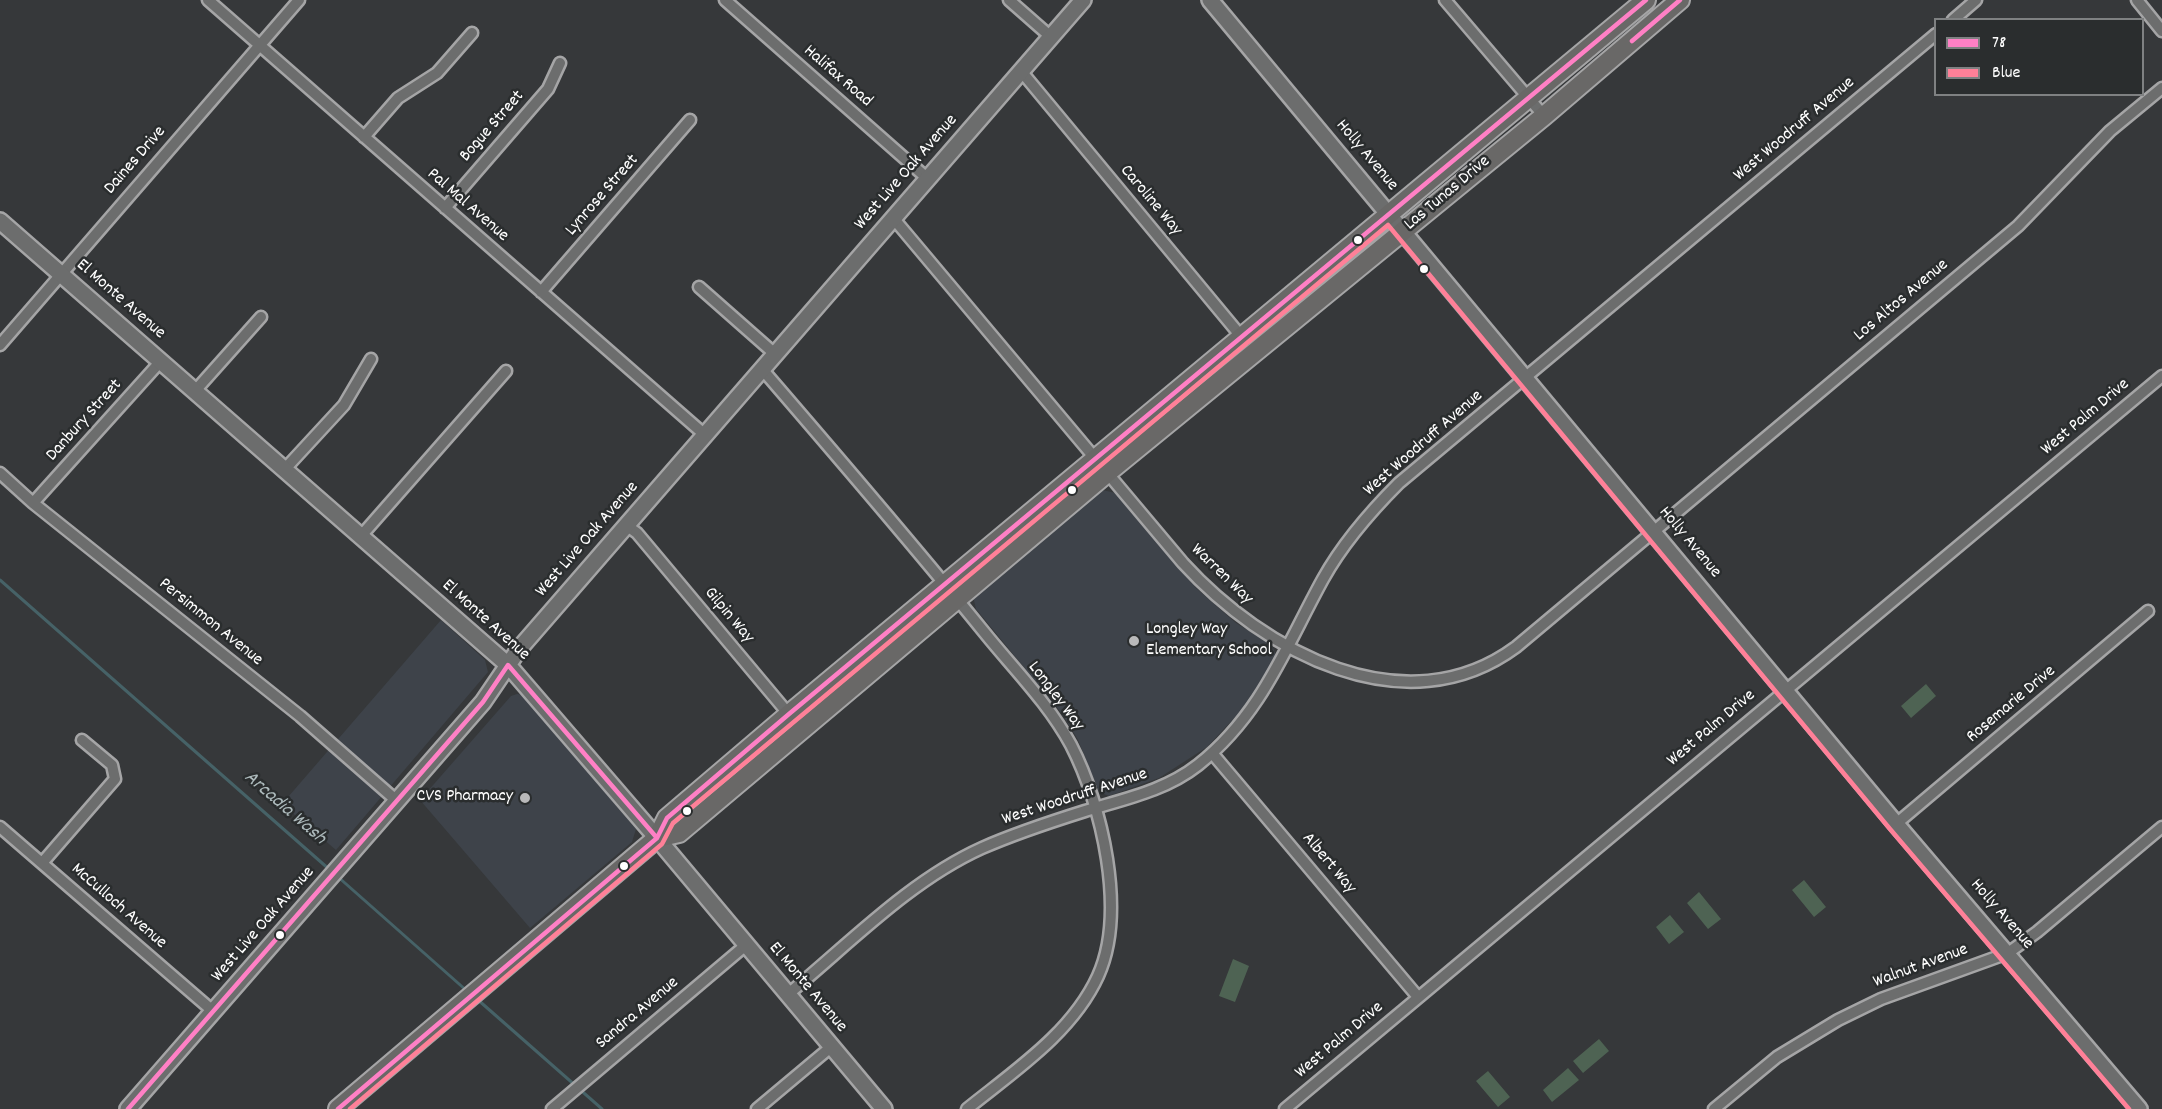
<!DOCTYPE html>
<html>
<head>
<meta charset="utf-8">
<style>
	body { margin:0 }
	#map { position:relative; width:2162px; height:1109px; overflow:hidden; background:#36383a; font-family:Dekko,sans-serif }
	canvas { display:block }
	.legend { position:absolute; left:1934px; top:18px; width:210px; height:78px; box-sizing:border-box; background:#2a2d2e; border:2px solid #7f8182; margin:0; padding:8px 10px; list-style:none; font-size:18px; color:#fff }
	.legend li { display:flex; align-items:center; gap:12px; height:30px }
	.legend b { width:30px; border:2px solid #7f8182 }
</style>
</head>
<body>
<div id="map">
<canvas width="2162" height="1109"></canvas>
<ul class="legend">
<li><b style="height:8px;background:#ff80c5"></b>78</li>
<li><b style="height:8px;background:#ff8098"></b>Blue</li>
</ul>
</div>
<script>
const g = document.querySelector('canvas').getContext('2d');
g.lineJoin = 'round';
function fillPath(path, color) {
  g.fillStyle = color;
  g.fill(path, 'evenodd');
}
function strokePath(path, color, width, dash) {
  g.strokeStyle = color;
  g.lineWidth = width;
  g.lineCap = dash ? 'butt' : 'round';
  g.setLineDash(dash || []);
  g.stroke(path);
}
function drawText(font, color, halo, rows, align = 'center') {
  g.font = font + ' Dekko,sans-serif';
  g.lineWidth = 5;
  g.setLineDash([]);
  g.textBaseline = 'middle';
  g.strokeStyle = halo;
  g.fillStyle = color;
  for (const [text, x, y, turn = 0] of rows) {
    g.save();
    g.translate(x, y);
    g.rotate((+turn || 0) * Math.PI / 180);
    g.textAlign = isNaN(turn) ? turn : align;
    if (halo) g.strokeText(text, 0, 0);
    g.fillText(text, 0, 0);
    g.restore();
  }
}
fillPath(new Path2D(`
	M1102,490L1116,493L1196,588L1236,623L1272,645L1276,656L1253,698L1207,747L1159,778L1109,796L1099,792L1078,740L1063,715L976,609L973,596Z
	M441,620L485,660L488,672L336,850L282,804Z
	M517,694L524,695L636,829L632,842L530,928L420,800L511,696Z`), '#3e434a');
fillPath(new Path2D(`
	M1926,684L1936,696L1911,718L1901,706Z
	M1804,880L1826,907L1814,917L1792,890Z
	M1699,892L1721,919L1708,929L1687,903Z
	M1670,915L1684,932L1669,944L1656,927Z
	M1233,959L1249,966L1235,1002L1219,996Z
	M1599,1039L1609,1051L1583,1073L1573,1061Z
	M1568,1068L1579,1080L1552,1102L1543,1090Z
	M1488,1071L1510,1097L1498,1107L1476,1081Z`), '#4e6353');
strokePath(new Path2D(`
	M0,580L330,870
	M337,876L467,991
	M477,999L602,1109`), '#466267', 3);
const street = new Path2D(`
	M208,0L705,435
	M725,0L928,179
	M1009,0L1051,37
	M1445,0L1544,116
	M2137,0L2162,31
	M1953,20L1976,0
	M1021,71L1245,341
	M364,137L398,98L437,73L472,33
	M445,208L548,89L560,63
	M894,219L1183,563C1263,651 1405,729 1516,647L2018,226L2110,131L2162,88
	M699,287L775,354
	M541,292L690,120
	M0,345L299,0
	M762,369C837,456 912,543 984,632C1013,668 1049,704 1071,745C1102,805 1127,912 1098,976C1072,1033 1014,1071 967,1109
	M195,391L261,317
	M284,470L344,405L371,359
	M0,473L33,503L300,716L397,801
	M33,503L161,361
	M626,525L637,533L802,730
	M361,536L506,371
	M1212,753L1418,997
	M1896,824L2148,611
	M0,827L214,1012
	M42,863L115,779L112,765L82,740
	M787,995C849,944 909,881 982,848C1016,833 1050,822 1085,811C1124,799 1165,791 1198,765C1262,714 1285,648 1323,579C1343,543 1370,512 1399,483L1936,34
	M552,1109L746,945
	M757,1109L831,1047
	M1285,1109L2162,376
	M1714,1109L1777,1057L1838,1020L1881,999L2008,953L2037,932L2162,827`);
const secondary = new Path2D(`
	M1210,0L1896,824L2139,1109
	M0,221L508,665L657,838L884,1109
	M128,1109L483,702L519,649L1083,0`);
const primary = new Path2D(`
	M657,838L679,833L1107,473L1544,116L1680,0
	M338,1109L657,838L667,818L789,714L1646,0`);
strokePath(street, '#a5a5a6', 15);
strokePath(secondary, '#a5a5a6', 20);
strokePath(primary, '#a5a5a6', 22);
strokePath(street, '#6c6d6d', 10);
strokePath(secondary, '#6c6d6d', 15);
strokePath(primary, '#696867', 18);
strokePath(new Path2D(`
	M1632,41L1680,0
	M128,1109L483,702L508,665L657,838
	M338,1109L657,838L667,818L789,714L1646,0`), '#ff80c5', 4.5);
strokePath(new Path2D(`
	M350,1109L662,844L673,823L1388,225L1890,829L2129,1109`), '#ff8098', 4.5);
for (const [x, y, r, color] of [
	[1358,240,5,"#fff"],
	[1424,269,5,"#fff"],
	[1072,490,5,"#fff"],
	[1134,641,6,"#b9b9ba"],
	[525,798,6,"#b9b9ba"],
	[687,811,5,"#fff"],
	[624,866,5,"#fff"],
	[280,935,5,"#fff"]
]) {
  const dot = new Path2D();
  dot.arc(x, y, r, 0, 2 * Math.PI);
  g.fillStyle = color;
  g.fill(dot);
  strokePath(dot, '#2a2d2e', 2);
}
drawText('18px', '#fff', '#2a2d2e', [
	["Halifax Road",837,77,41],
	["Bogue Street",493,127,-49],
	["West Woodruff Avenue",1795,130,-40],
	["Holly Avenue",1366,156,50],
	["Daines Drive",136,161,-49],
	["West Live Oak Avenue",907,173,-49],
	["Las Tunas Drive",1448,194,-40],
	["Lynrose Street",603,196,-49],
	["Caroline Way",1150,201,50],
	["Pal Mal Avenue",467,206,41],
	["El Monte Avenue",120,300,41],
	["Los Altos Avenue",1902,301,-40],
	["West Palm Drive",2086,418,-40],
	["Danbury Street",85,421,-48],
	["West Woodruff Avenue",1424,444,-41],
	["West Live Oak Avenue",588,540,-49],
	["Holly Avenue",1689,543,50],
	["Warren Way",1221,575,44],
	["Gilpin Way",728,616,50],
	["El Monte Avenue",485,621,42],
	["Persimmon Avenue",210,623,39],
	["Longley Way",1055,697,53],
	["Rosemarie Drive",2012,705,-40],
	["West Palm Drive",1712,729,-40],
	["West Woodruff Avenue",1075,798,-18],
	["Albert Way",1328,864,50],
	["McCulloch Avenue",118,907,41],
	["Holly Avenue",2001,915,49],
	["West Live Oak Avenue",264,925,-49],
	["Walnut Avenue",1921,967,-20],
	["El Monte Avenue",807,988,50],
	["Sandra Avenue",638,1014,-40],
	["West Palm Drive",1340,1041,-40]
]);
drawText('18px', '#fff', '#2a2d2e', [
	["Longley Way",1146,631],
	["Elementary School",1146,652],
	["CVS Pharmacy",513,798,"right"]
], 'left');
drawText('italic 20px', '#adbabc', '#2a2d2e', [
	["Arcadia Wash",284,809,41]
]);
</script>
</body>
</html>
